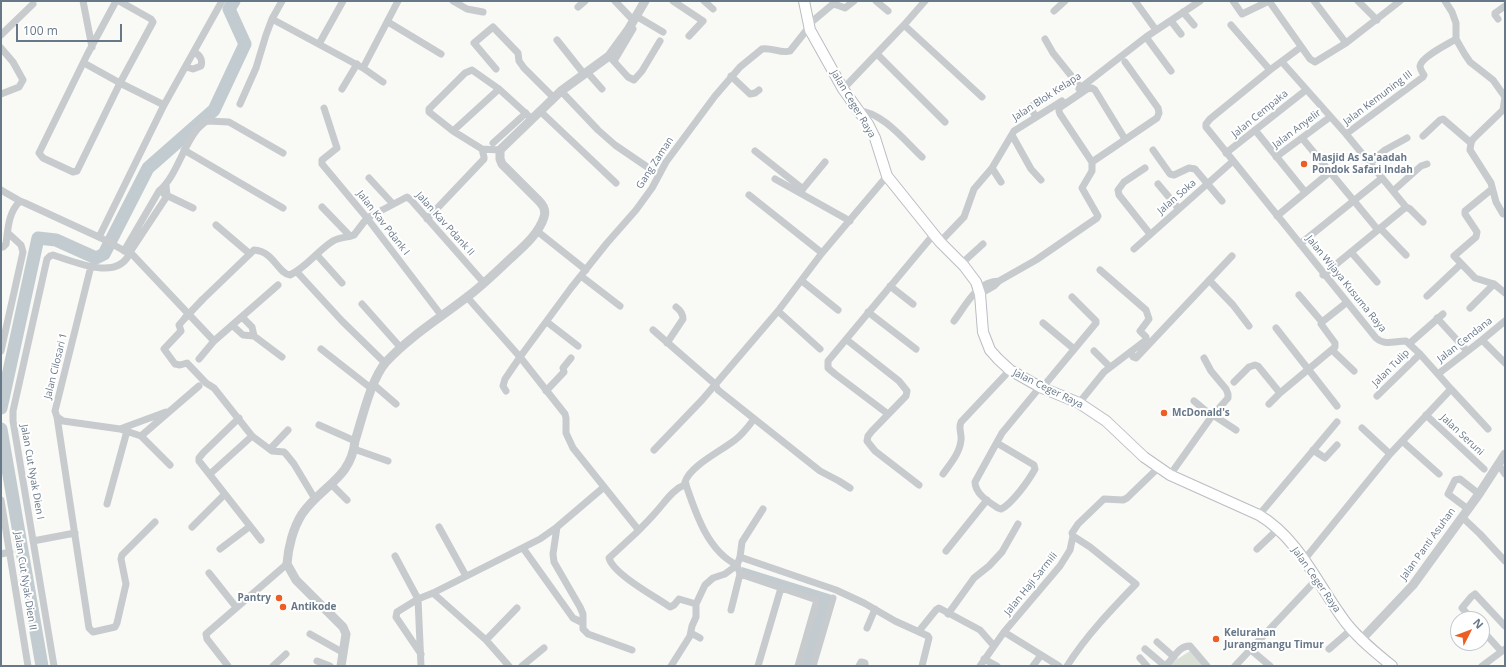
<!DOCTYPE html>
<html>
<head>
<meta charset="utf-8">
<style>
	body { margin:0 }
	#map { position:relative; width:1506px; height:667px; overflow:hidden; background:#f9f9f6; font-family:"Open Sans",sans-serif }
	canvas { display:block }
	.frame { position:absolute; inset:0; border:2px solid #677889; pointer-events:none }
	.north { position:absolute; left:1450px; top:611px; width:40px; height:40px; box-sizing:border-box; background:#fff; border:1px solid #c2c9d0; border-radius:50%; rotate:48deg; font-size:11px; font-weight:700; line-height:16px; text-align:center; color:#677889 }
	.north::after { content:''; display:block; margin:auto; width:14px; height:18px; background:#ec5e23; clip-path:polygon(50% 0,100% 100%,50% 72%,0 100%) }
	.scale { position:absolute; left:16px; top:24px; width:106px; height:18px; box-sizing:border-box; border:2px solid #677889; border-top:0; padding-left:5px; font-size:12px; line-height:14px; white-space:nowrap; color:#677889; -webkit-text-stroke:3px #fff; paint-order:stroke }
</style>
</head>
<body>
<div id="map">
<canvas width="1506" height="667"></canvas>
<div class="frame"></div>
<div class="north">N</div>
<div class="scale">100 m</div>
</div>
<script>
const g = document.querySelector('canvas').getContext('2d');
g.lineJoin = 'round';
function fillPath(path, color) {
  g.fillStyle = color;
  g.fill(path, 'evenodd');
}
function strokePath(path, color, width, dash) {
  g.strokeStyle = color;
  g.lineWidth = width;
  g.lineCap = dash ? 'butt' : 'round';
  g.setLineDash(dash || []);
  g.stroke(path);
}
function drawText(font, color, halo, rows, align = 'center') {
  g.font = font + ' "Open Sans",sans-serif';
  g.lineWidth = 4;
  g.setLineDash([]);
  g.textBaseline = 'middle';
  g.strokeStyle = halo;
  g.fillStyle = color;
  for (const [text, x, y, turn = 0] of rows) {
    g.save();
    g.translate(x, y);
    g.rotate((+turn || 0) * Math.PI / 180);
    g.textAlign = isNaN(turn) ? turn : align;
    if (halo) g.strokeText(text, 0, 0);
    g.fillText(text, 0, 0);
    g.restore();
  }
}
fillPath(new Path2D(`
	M1193,649L1206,666H1167Z`), '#dae1d7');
fillPath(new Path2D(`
	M742,567L832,595L810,666H801L820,599L740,573Z`), '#c1cbd0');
strokePath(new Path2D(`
	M1,408L38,238L56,240L96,258L104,254L148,168L214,110L245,44L229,9L234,1
	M1,429L42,666`), '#c1cbd0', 13);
const secondary = new Path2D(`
	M804,1L810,30L843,89L868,124L875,138L887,176L940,242L964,266L976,282L980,294L983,332L990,350L998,359L1010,370L1040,387L1079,403L1106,421L1144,457L1170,475L1259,515C1300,539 1319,588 1347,624C1360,640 1376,653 1392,666`);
strokePath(secondary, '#b9bec3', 12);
strokePath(new Path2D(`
	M83,1L92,47
	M116,1L87,55L39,153L43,158L73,172L77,171L120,83L153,22L151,19L119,1
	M453,1L467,9L483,12
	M615,1L633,20
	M673,1L703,21L689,36
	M704,1L713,9
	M876,1L888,11
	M1135,1L1156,30
	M1233,1L1242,14L1269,1
	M1269,1L1310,59L1315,62L1346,43L1400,1
	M1314,1L1346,43
	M1358,1L1377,20
	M1445,1L1452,12L1456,23V39L1464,53L1470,62L1493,80L1505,97
	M578,7L585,1
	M1054,11L1065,1
	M1183,12L1194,25
	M636,16L663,32
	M272,19L363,68L383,82
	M1498,19L1495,15V13L1505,6
	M1171,21L1181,34
	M388,22L441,54
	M808,25L833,4L837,5L845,8L854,1
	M904,25L982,97
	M1231,25L1270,70
	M1,35L33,4
	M1146,37L1171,71
	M1045,39L1053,53L1081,88
	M557,40L584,74
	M319,44L343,1
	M1301,47L1270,70L1210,119L1206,124V127L1376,338C1385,346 1395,341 1406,341L1420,354L1451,389L1390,454L1304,560
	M1,48L13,62L23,80L19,87L1,94
	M877,54L945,122
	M609,56L628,77L634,80L642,71L660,41
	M614,61L633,29
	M1282,62L1346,134L1406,207L1410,209L1423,222
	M84,63L120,83L164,105
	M186,67L193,69L201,66C203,60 200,55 194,52
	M363,68L398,1
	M496,69L474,43L493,27L518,53L519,61L524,68L554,98
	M587,72L602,89
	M731,76L750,94L755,93L759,90
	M342,89L357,64
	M843,89L904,25L925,1
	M1079,89L1146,37L1200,1
	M561,91L598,130L615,145L659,175
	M1505,97L1503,110L1473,139L1471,143L1470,150L1491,183L1496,202L1503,214H1505
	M240,104L256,68L266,35L272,19L282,1
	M1035,104L1030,107L1036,117
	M324,108L337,148L322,160V164L367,218L441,315
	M540,111L616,183
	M859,111C882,112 905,141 922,157
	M1255,130L1305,192
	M453,131L499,89
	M1346,134L1423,77L1424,75C1422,72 1420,69 1420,66C1421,57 1448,44 1456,39
	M1012,135L1031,169L1041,180
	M1423,136L1440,120L1443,119L1471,143
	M1302,138L1378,230
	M493,143L526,113
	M184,150L283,208
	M500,150L482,149L453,131L429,112V109L465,73L472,70L499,89L532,119
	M1153,150L1170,174L1174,175L1189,168L1195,169L1222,201
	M755,151L803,189
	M1226,153L1306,90
	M1276,157L1330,117
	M1092,162L1157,118L1159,113L1158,108L1125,62
	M1370,163L1385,150L1407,138
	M992,168L1001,182
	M1145,168L1124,182L1118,190L1119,195L1150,234
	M369,178L393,204
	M775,179L850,221
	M1158,184L1179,209
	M1492,189L1465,211V214L1477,232L1476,237L1454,256L1475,278L1494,284L1505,293
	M1,190L20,201
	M801,191L825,162
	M1393,191L1421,166L1427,164
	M164,194L193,208
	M749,195L822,253
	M322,207L350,236
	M1277,216L1330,172
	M427,219L484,159V157L482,149
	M216,225L250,254
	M1380,228L1406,255
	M537,231L586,270
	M99,237L164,105L222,1
	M940,242L964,217L974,189L992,168L1014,131L1062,101
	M1300,244L1382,178
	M1,246L3,247L6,244C8,229 8,213 20,201L25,203L101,238L123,250L130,252L214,341
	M1134,249L1233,161
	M124,251L159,191C179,174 183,141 204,122L208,121L229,122L283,153
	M1351,252L1377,282
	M317,255L342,283
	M961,264L983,244
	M91,266L55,411L57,417L63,421L120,429L141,436L170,465
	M297,272L342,321L385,363
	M1323,275L1406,207
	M581,276L620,306
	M1209,280L1233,305L1249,326
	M802,281L838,310
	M890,286L913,304
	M980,294L994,286L999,281L1036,260L1097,218L1098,216L1082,188L1092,171V162L1060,114L1059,111V108L1087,89L1092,88L1095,90L1125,139
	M1299,295L1322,322
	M1427,296L1461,264
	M467,297L520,357L565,414L566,418V433L573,448L637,528L638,531L636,533L609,558C613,574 656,597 670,607L674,605L679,599L696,604L705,585L713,578L725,574L737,565L740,557L742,542L763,509
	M202,300L254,250C274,251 278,274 290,275C307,267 317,251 333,241C339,237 347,238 354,235L367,218L407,197L411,200L484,283
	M362,304L401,348
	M1470,308L1494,284
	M778,311L820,349
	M868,312L916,349
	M242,317L252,327L254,336
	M185,318L179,325L181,331L164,349L175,364L180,365L187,363L206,383L214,388L252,436
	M1437,318L1467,351
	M954,321C966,305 977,281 999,281
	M547,322L578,346
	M1043,323L1074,349
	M232,325L243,335L254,336L282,357
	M1276,328L1337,406
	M653,330L715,384L718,390L820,471L839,481L850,488
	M847,340L899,381L907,391L906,396L872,431L868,436L867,441L875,451L919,485
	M1482,340L1505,363
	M667,343L683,319C683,313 680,310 676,307
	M1410,343L1443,314
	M321,349L372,389
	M1332,350L1354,371
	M1,351L23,252L21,245L8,233
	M1094,351L1110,367
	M1131,352L1133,357L1136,358L1232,256
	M199,359L214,341L278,285
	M1438,374L1482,340L1505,321
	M1234,382L1249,367L1255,365L1258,366L1280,393L1335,347V343L1321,324L1322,322L1346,303
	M374,385L396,404
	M1042,388L1096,323V321L1072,297
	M1451,389L1488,429
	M506,391L503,386L505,379L520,357L571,288L607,243L636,210L652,188L666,162L715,96L740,67L762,49C771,47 781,54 790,51L809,27
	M546,391L564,372L563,368L571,358
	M1377,396L1420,354
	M1194,401L1212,416
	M1079,403L1104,372L1146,340V337L1140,331L1149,319L1146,310L1100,270
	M1269,404L1280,393
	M888,414L835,374L828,368V361L934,234
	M1213,415L1236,430
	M1426,415L1484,469
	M57,417L89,628L93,632L115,627L117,623L126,584L121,559L122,555L155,522
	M239,418L203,453L199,458V461L261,540
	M754,419C748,427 743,434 735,440C721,451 690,466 685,482C695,511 707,551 737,565L740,574L817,600L798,666
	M319,425L355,441
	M1362,428L1390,454
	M120,429L166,412
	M141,436L199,386
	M1402,441L1439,474
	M997,443L1034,465L1035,469C1029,480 1012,504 1001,509L998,508C989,502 975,494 975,482L1002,433L1040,387
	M270,449L288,430
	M354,449L388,461
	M654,450L702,400L778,311L822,253L887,176
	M1313,450L1325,458L1337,445
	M1498,464L1505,474
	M210,474L252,436L272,451L284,452L286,454L294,464L315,499
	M943,474C950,464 960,453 961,440C962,434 958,428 961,422L1010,370
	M1170,475L1212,416L1228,398V394L1226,389L1211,371L1204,358
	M331,484L347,500
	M1,500L28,666
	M107,504L127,431
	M1468,509L1448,494L1455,480L1460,479L1479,494
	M1259,515L1337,422
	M1462,517L1480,534L1505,561
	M192,527L225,494
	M439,527L466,576
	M557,527L553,554L554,562L580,607L583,614V629L588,634L632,650
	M638,531C644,525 650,519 656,512C666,501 672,490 686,484
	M33,541L75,533
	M523,548L573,618L583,623
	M220,549L249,527
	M1257,549L1278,529
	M946,551L987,500
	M1,554L10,552
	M395,556L418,599L421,666
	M740,557L836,590L864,603L895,621L928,636L929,638L922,666
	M209,573L236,607
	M433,593L486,640L509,666
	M731,610L740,574
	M948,614L974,578L989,566L1002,552L1018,524
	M1472,619L1462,608L1471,597L1475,594L1505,626
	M867,628L875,609
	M1482,630L1501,651
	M919,631L936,610L939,608L980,630L994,646
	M1004,632L1059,666
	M691,633L700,638
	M310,634L342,652
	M486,640L517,608
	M1157,642L1174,657
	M1145,649L1165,666C1173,660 1179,645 1190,646L1207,666
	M1329,649L1352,629
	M1251,650L1270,666
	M421,654L396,617L397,612L418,599L433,593L540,539L557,527L604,487
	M1140,658L1147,666
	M984,659L997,666
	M317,661L330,666
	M54,666L13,421V411L47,259L50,256L53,255C75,262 119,282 130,252L167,196L166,185
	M228,666L207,639L206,634L287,564
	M273,666L286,654
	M522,666L544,648
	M671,666L690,636L692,626L696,617V604
	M758,666L781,588
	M813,666L833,598
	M859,666L861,662L865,663V666
	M980,666L1004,632L1060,566L1070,550L1073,536L1072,533L1078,524L1104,499L1123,500L1127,498L1158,468
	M1033,666L1041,655
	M1067,666C1086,636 1111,610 1136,584L1090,547L1073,536
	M1235,666L1317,579
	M1482,666L1505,649`), '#c7cbce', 7);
strokePath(new Path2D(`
	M1361,640L1413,585L1479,494L1505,454
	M341,666L346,634L343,627L296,580L287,564C288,548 293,528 302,514C321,486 351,479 355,441C362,419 371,379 386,362C409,337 440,318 467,297C482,286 496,272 510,259C522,248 539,234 544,217C546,211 543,205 539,201L502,164L500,159V150L561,91L609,56L628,30L645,1`), '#c7cbce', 9);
strokePath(secondary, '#fff', 10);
strokePath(new Path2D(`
	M185,318L202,300`), '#c7cbce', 7);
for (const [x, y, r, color] of [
	[1304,164,4,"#ec5e23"],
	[1164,413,4,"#ec5e23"],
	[279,598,4,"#ec5e23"],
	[283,607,4,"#ec5e23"],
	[1216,639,4,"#ec5e23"]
]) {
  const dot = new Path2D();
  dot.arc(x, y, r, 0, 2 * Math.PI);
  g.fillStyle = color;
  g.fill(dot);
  strokePath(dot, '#fff', 1.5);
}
drawText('10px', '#677889', '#fff', [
	["Jalan Blok Kelapa",1047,97,-33],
	["Jalan Kemuning III",1378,98,-37],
	["Jalan Ceger Raya",853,104,59],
	["Jalan Cempaka",1260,114,-39],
	["Jalan Anyelir",1297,129,-37],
	["Gang Zaman",655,163,-57],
	["Jalan Soka",1177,197,-41],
	["Jalan Kav Pdank I",383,223,52],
	["Jalan Kav Pdank II",445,224,48],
	["Jalan Wijaya Kusuma Raya",1346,284,51],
	["Jalan Cendana",1465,340,-38],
	["Jalan Cilosari 1",56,366,-76],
	["Jalan Tulip",1391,368,-45],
	["Jalan Ceger Raya",1048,389,26],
	["Jalan Seruni",1462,435,43],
	["Jalan Cut Nyak Dien I",32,472,80],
	["Jalan Panti Asuhan",1428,544,-54],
	["Jalan Ceger Raya",1316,580,55],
	["Jalan Cut Nyak Dien II",25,581,81],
	["Jalan Haji Sarmili",1031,584,-51]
]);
drawText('bold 10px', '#677889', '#fff', [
	["Masjid As Sa'aadah",1312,158],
	["Pondok Safari Indah",1312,170],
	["McDonald's",1172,413],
	["Pantry",271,598,"right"],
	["Antikode",291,607],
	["Kelurahan",1224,633],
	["Jurangmangu Timur",1224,645]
], 'left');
</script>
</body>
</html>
